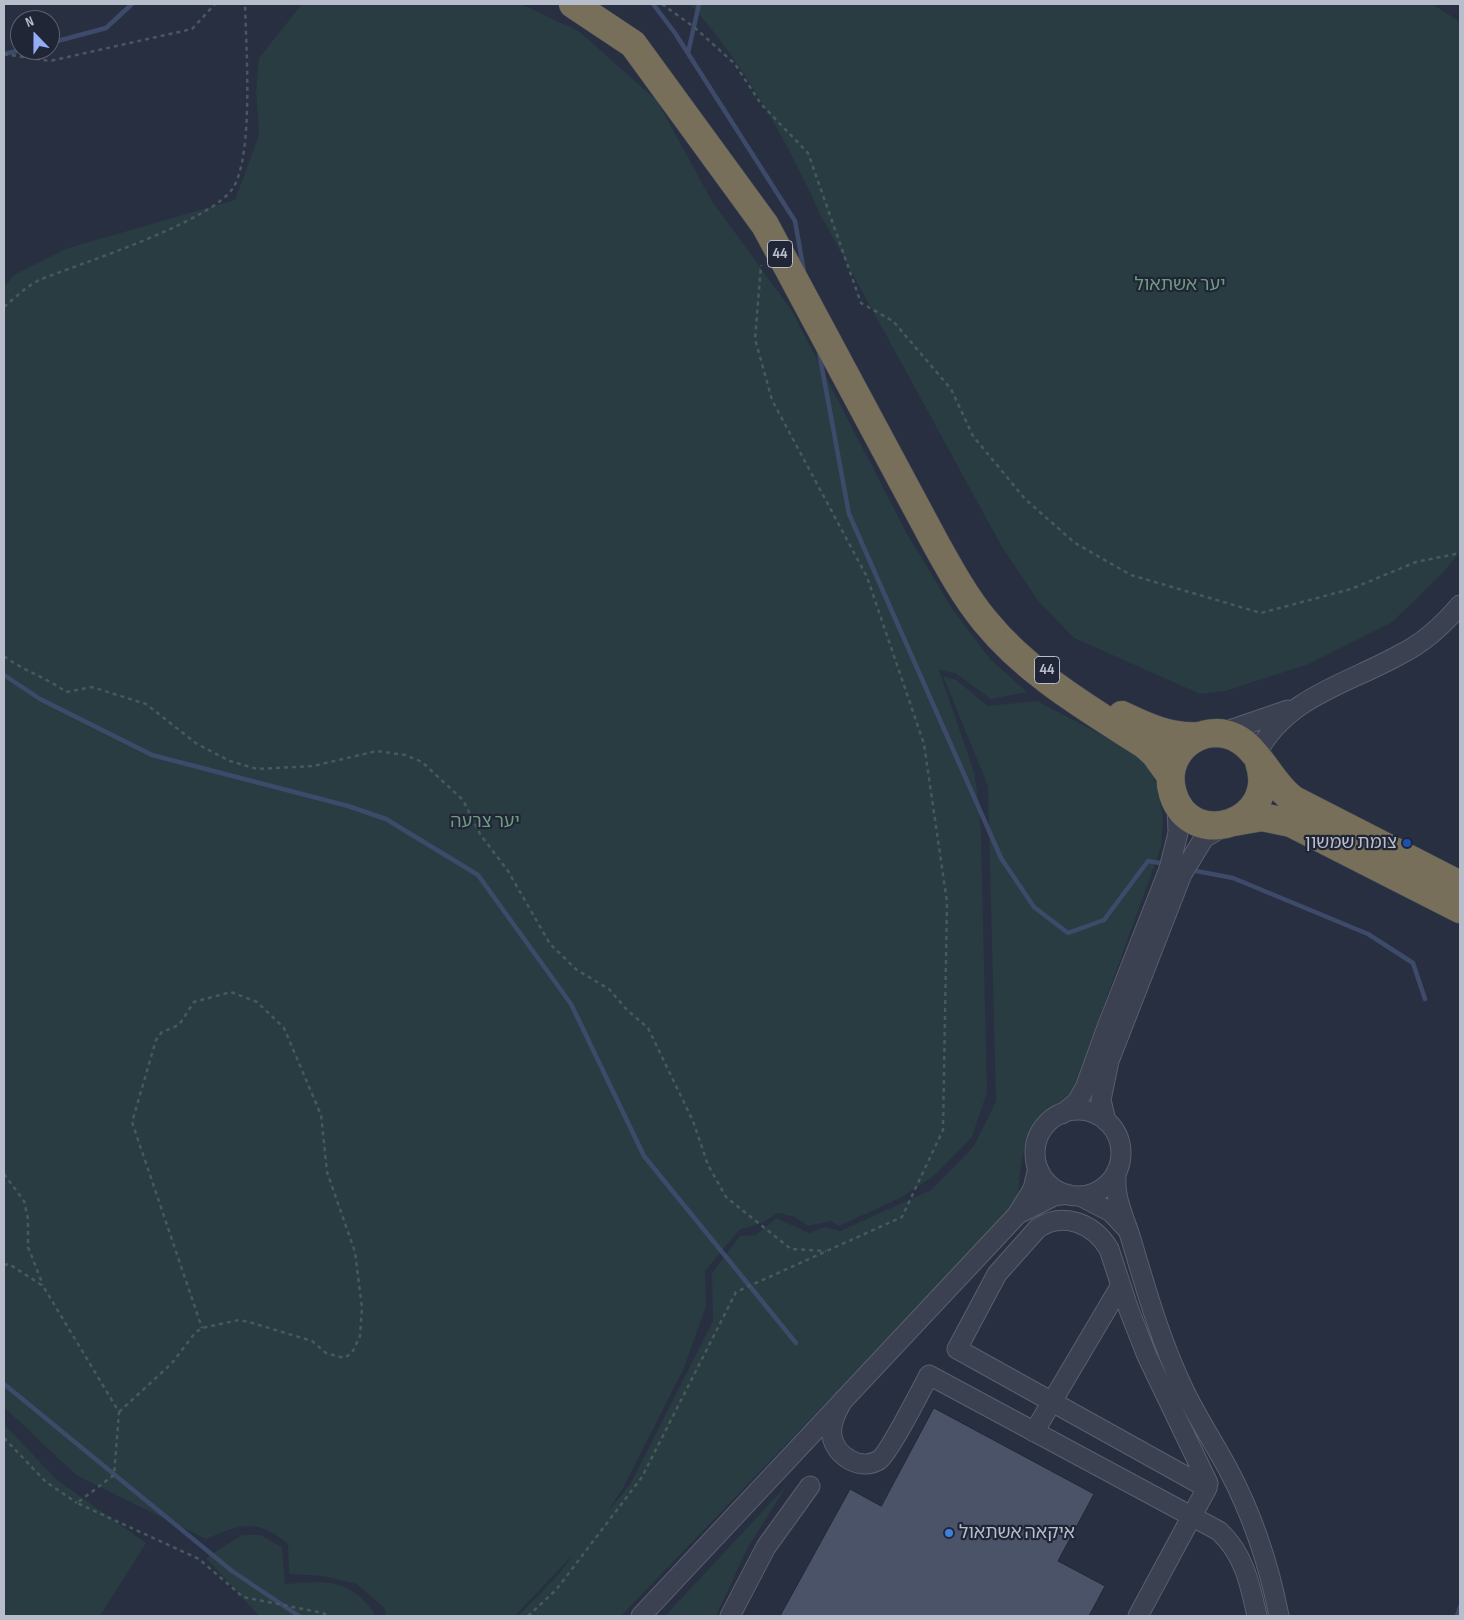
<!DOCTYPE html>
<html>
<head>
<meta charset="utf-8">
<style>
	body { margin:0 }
	#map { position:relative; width:1464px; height:1620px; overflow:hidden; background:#272f41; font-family:"Sofia Sans Condensed",sans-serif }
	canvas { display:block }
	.frame { position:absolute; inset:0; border:5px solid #b8bdcb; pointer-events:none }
	.north { position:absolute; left:10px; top:10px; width:50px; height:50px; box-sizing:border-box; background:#202636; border:1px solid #5d6272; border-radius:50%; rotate:338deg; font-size:14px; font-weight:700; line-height:20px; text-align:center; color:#b8bdcb }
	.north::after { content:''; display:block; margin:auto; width:18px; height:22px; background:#93acf5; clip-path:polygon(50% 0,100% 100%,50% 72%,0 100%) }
</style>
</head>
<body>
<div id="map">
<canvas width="1464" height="1620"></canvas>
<div class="frame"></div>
<div class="north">N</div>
</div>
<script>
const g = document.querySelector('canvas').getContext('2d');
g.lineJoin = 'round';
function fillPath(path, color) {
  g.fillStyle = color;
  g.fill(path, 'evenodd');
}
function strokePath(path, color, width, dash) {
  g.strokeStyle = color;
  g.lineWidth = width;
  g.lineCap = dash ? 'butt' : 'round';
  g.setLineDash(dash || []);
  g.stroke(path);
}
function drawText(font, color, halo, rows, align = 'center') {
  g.font = font + ' "Sofia Sans Condensed","Noto Sans Hebrew",sans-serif';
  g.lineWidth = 4.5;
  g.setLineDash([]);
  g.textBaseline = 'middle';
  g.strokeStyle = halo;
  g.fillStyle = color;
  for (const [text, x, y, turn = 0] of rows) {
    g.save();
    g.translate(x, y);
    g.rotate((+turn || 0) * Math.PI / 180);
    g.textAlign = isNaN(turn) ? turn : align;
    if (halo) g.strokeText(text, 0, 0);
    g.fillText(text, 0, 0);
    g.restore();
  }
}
fillPath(new Path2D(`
	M302,4H521L580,32L657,101L712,201L792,311L906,532L953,610L991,660L1027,692L991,699L955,673L939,670L974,772L979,806L981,836L987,1092L972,1137L935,1175L902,1197L839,1226L831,1221L808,1226L795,1217L778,1213L762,1223L739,1230L705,1271L706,1306L683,1370L622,1490L606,1514L631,1483L713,1321L712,1273L740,1236L756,1235L776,1218L809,1233L824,1227L840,1231L931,1190L974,1146L996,1101L988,786L943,676L956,680L988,706L1037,701L1134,752L1149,766L1157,787L1163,817L1161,847L1072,1093C1021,1126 1023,1148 1017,1204L621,1616H518L557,1576L574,1554L515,1616H386L384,1608L357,1584L323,1576L289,1574L288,1544C256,1518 241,1524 206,1539L76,1475L4,1407V287L14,275L68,248L235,200L259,135L256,91L259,58Z
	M690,4H1432L1460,22V552L1441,575L1391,623L1309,664L1225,691L1200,694L1074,638L1039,602L1002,547L821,216C788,143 744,63 690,4Z
	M4,1424L57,1480L146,1543L100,1616H4Z
	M787,1485L747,1549L716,1616H665Z
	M242,1535H260L282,1547L285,1584C325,1581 351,1577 376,1616H259L206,1558Z`), '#293c42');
strokePath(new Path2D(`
	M653,4L675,33L795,221L804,272
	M50,43L106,28L132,4
	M688,53L699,4
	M4,54L21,50
	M819,352L849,514L1001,858L1034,907L1068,933L1104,920L1148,861L1166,864
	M4,675L40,699L152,755L348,806L386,819L478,875L571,1004L644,1156L796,1343
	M1191,870L1233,878L1368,934L1413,963L1425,999
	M4,1384L232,1571L299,1616
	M1457,1616L1460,1607`), '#3e4a69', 4.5);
const building = new Path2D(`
	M934,1408L1094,1494L1058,1561L1105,1586L1089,1616H780L850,1489L881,1506Z`);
fillPath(building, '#4b5368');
strokePath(building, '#222838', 1);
const minor = new Path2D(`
	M1221,733L1288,710
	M1256,755C1286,696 1348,684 1401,654C1425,642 1443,625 1460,605
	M1035 1153a43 43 0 1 1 86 0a43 43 0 1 1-86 0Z
	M1062,1114L1077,1102L1085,1088L1107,1027L1169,869L1178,833L1177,803
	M1106,1121L1101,1100L1109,1061L1182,874L1204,838L1226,825
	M1117,1170C1112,1194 1124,1216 1131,1239C1146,1290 1161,1342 1184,1390C1197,1417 1214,1443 1228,1469C1253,1516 1269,1565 1279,1616
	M1080,1196L1111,1212L1126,1228
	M1018,1214L1054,1196L1067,1194
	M843,1400C837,1411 830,1423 832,1436C835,1455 860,1472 879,1460C889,1453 921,1390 929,1375L1219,1531C1244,1554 1250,1584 1257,1616
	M1034,1432L1121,1285
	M641,1616L1017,1215L1033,1189L1038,1168
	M730,1616L766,1547L810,1486
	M1138,1616L1207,1488L1208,1483L1147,1356L1129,1310L1109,1249C1094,1224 1064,1211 1038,1228L997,1274L957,1349L1207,1488`);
const highway = new Path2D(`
	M573,4L633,44L765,225L936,544C951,571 966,598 985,621C1028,674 1089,709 1145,745L1155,754L1170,775
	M1122,715C1147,727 1171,738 1199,736
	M1259,762C1280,823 1191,852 1173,794C1169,781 1170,768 1176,757C1184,742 1200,733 1217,733C1256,734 1266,781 1294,800L1460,885
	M1234,822L1262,817L1291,823L1460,909`);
strokePath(minor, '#595f6e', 21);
strokePath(highway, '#464c5b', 29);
strokePath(new Path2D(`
	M662,4L694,27L735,64L761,104L808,153L861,303L893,321L951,389L973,436L1025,499L1075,543L1131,575L1261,613L1351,589L1416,562L1460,553
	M4,54L50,61L192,29L215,4
	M4,307L26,288L39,280C82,263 211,222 233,188C254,155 246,45 245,4
	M4,656C23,671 46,677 66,692L92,687L146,704L197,744L230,761L257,769L313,766L377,751L405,755L422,762L463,800L480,834L508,871L550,944L577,970L609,989L627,1010L648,1028L693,1121L708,1165L726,1197L791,1249L826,1251
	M4,1174L24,1201L28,1219V1247L43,1285
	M4,1265L9,1264L43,1286L119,1412L114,1475L77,1503L199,1559L243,1597L323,1613L328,1616
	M119,1412L172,1363L195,1333L202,1328L239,1320L249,1322L312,1341L326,1353L344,1358L352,1353L360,1336L362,1308L355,1252L327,1172L321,1115L284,1028L257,1002L231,992L194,1002L179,1025L162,1032L156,1040L132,1122L202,1328
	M4,1438L46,1482L77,1503
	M528,1616L556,1590L642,1477L736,1292L902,1217L943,1130L947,902L924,744L867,577L772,400L755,339L761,265`), '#47595f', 2.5, [4, 4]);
strokePath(minor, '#3b4151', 19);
strokePath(highway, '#776f59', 28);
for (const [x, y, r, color] of [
	[1407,843,5,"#1a4fb4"],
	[949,1533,5,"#3f7fe0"]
]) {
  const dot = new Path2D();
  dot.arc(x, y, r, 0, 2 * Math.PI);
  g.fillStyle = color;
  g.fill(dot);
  strokePath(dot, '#202636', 2);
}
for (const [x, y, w] of [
	[780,254,25],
	[1047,670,25]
]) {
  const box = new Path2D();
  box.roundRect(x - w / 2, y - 13.5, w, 27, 4);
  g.fillStyle = '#202636';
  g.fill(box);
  strokePath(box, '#b8bdcb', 1);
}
drawText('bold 16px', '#b8bdcb', null, [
	["44",780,254],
	["44",1047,670]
]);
drawText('18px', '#709b80', '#202636', [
	["יער אשתאול",1180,285],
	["יער צרעה",485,822]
]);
drawText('18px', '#b8bdcb', '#202636', [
	["צומת שמשון",1397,843],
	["איקאה אשתאול",959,1533,"left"]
], 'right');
</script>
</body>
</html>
